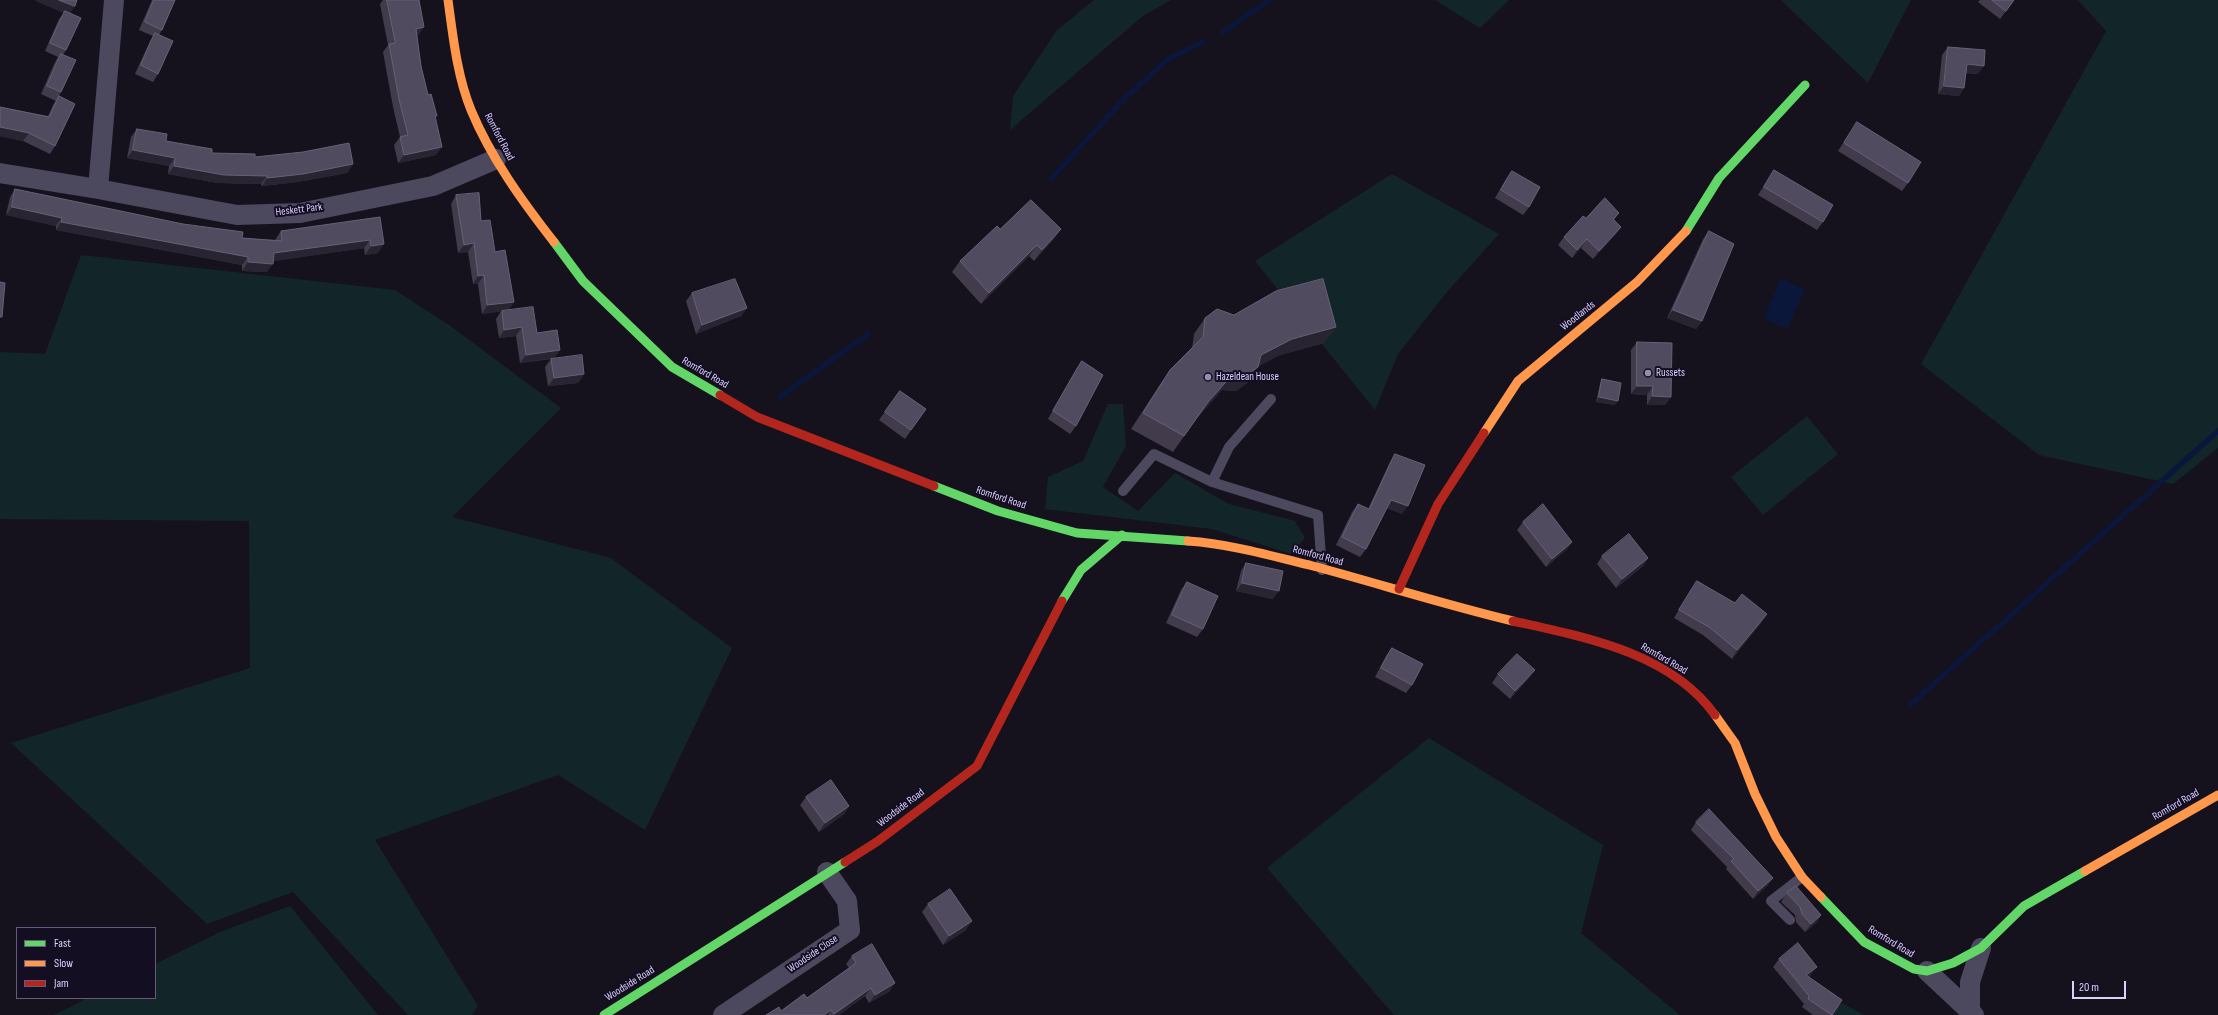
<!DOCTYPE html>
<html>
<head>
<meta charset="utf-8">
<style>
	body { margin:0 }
	#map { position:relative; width:2218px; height:1015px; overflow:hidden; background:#16121d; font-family:"Sofia Sans Condensed",sans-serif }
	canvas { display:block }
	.legend { position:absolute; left:16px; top:927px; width:140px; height:72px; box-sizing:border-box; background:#140e22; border:1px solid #645c7a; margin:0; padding:5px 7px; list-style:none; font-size:12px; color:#dcd0fe }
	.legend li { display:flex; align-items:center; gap:8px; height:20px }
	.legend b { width:20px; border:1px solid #645c7a }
	.scale { position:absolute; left:2072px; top:981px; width:54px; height:18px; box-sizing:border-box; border:2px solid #dcd0fe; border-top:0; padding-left:5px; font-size:12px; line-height:14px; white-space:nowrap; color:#dcd0fe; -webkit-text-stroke:3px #140e22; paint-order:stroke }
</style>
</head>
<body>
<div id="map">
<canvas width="2218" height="1015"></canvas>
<ul class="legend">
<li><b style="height:5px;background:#63d668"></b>Fast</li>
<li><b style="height:5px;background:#ff974d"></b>Slow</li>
<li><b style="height:5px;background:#b3261e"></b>Jam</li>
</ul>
<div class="scale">20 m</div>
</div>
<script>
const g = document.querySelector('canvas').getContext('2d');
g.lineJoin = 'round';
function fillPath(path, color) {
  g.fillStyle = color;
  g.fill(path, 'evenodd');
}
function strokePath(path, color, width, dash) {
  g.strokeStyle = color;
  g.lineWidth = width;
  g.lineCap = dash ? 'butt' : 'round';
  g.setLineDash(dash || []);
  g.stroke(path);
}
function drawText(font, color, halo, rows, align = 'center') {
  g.font = font + ' "Sofia Sans Condensed",sans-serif';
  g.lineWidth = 4;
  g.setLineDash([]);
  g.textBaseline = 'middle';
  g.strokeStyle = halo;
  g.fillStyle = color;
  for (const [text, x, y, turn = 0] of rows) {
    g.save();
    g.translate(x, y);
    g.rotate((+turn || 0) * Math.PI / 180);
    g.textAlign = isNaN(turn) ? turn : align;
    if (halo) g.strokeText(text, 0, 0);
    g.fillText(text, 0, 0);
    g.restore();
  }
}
fillPath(new Path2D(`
	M1094,0H1171L1143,16L1010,130L1013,96L1057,30Z
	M1435,0H1509L1480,28Z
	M1781,0H1911L1868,83Z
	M2078,0H2218V448L2173,484L2039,455L1921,364L2106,31Z
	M1392,174L1499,234L1446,293L1398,354L1375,410L1255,261Z
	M81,255L395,290L449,325L561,408L452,517L611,558L732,648L645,830L558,775L375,840L478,1006L472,1015H408L293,892L207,924L11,743L250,668L249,521L0,519V352L45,354Z
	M1108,404H1123L1126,446L1103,487L1138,511L1175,473L1229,504L1295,521L1305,538L1291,554L1212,529L1045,509L1048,477L1083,461Z
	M1807,416L1838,454L1763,515L1731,477Z
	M1429,738L1603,845L1581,933L1680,1015H1394L1267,868Z
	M290,906L378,1015H54L88,998H155V964L220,932Z
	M1842,1003L1864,1015H1810Z`), '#12262a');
fillPath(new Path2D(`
	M1781,278L1805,290L1787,329L1764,318Z`), '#0b163b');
strokePath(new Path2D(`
	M1223,32L1270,0
	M1051,179L1124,99L1168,59L1203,42
	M780,397L868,334
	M1910,705L2218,431`), '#0b163b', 5.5);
strokePath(new Path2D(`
	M1271,399L1229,447L1212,482L1318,515L1322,570
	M1123,491L1154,454L1212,482
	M1790,920L1771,901L1802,877`), '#4c485e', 10);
strokePath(new Path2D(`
	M0,173L98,189L237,215L300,213L433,186L496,159
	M98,189L114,0
	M1927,971L1974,1015
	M1970,1011V982L1981,948
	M723,1015L850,930L847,901L827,872`), '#4c485e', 20);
strokePath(new Path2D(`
	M1686,231L1719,178L1805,85
	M554,242L583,281L672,367L720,395
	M934,486L998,511L1077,533L1188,541
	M1062,601L1081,570L1122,535
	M1821,897L1864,942L1914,969L1927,971L1953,963L1981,948L2024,906L2085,871
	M604,1015L845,862`), '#63d668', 9);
strokePath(new Path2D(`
	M448,0C453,36 457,76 471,110C491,158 522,201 554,242
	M1484,433L1518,381L1637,282L1686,231
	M1188,541C1231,544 1272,556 1313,566C1380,584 1446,605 1513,621
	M1715,715L1735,743L1755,794L1776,837L1802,877L1821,897
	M2085,871L2218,795`), '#ff974d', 9);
strokePath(new Path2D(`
	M720,395L757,417L934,486
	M1399,589L1438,504L1484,433
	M1513,621C1584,637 1670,652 1715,715
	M845,862L878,841L977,766L1062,601`), '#b3261e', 9);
fillPath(new Path2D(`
	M34,0L70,13L66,50L63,55L61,92L56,101L41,94L55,62L58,57L45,51L59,19L64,13Z
	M152,0H175L162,30L159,35L158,74L153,82L135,74L150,41L153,36L139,30Z
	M383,0H419L418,36H417L421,66L428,95L435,118L436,155L398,163L394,145L400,137L393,107L383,52L388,45L380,4Z
	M1980,0H2014L2000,19L1978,2Z
	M1948,47L1978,74L1966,73L1964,88L1959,96L1938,94L1942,55Z
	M59,96L55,146L50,154L23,141L0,136V107L48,116L53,105Z
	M1857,122L1908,183L1902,191L1838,151Z
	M137,129L166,141L212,153L255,157L353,164L347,173L297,182L262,186L261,184L218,183L168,174L169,166L127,158L131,137Z
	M1774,170L1823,222L1817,230L1758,195Z
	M1512,171L1529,207L1523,215L1495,198L1506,179Z
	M15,189L242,238L275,240L281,231L380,217L378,253L365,255L364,248L273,261L267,272L242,271V265L56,230V226L6,215L10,197Z
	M456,195L495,252L514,302L508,310L560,350L554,358L584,374L578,383L548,386L545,367L551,359L520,363L516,336L499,338L496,319L501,311L482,314L478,284H473L468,252L458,253L451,204Z
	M1619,213L1614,220L1621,227L1615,235L1593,259L1581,248L1572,258L1558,245L1564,237L1586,218Z
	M1000,229H1061L1053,240L1034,261L1029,256L981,304L952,272L960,261Z
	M1709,231L1702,321L1696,329L1667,318L1703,239Z
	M692,293L747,308L741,316L696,334L686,301Z
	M1234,315L1324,343L1280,355L1258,366L1247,383L1236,391L1222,390L1197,418L1173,452L1131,429L1159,386L1170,370L1192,348L1194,334L1205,318Z
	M1637,342L1671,397L1665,405H1647V395L1631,394V350Z
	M1082,361L1076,426L1070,434L1048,419L1076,369Z
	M1602,379L1615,405L1596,402L1600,384Z
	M900,391L926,409L905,439L879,420Z
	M1395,454L1402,514L1387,508L1366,549L1360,557L1336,545L1352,512L1358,504L1368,509L1390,462Z
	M1523,522L1572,542L1566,550L1546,567L1517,530Z
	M1602,556L1648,558L1643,566L1616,588L1597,564Z
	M1246,563L1273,599L1236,591L1241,571Z
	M1697,581L1761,623L1732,659L1703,635L1674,618L1691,589Z
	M1187,582L1203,629L1197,637L1166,623L1181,590Z
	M1392,648L1412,685L1406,693L1375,677L1386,656Z
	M1498,674L1529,678L1510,699L1492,683Z
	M806,797L849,806L844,814L819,832L800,805Z
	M1696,822L1773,878L1767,886L1753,899L1726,869L1727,867L1691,830Z
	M1787,893L1821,915L1816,923L1805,932L1796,922L1795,915L1781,902Z
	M928,904L966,930L943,945L922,912Z
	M852,956L890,991L869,1003L865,996L839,1015H766L781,1011L807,998L849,968L846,964Z
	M1779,959L1811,975L1809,977L1832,1015H1813L1802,1007L1804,1004L1773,967Z`), '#413b4c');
fillPath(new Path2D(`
	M34,0H59L75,6L69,15L65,11L64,13Z
	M424,27L418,36L410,37L416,29Z
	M1967,64L1984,66L1978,74L1961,72Z
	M1944,86L1964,88L1959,96L1938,94Z
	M0,127L29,133L23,141L0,136Z
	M442,147L436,155L398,163L404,155Z
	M133,150L175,158L169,166L127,158Z
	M353,164L347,173L297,182L262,186L267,178Z
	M174,166L267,176L261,184L218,183L168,174Z
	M12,207L62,218L56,226L6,215Z
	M61,222L248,257L242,265L56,230Z
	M1621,227L1615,235L1593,259L1599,251Z
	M1061,229L1053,240L1034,261L1042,250Z
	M1587,239L1581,248L1572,258L1577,250Z
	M370,240L364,248L268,262L274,253Z
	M474,243L468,252L458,253L464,245Z
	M384,244L378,253L365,255L371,246Z
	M1037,245L1029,256L981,304L989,293Z
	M248,262L273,264L267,272L242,271Z
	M484,275L478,284H473L478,276Z
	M514,302L508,311L482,314L487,305Z
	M747,308L741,316L696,334L702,325Z
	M1673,310L1702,321L1696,329L1667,318Z
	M522,327L516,336L499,338L504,330Z
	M1336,327L1324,343L1280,355L1250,371L1261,355L1292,339Z
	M560,350L554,358L520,363L526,355Z
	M1258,367L1247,383L1236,391L1222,390L1197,418L1173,452L1208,402L1233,374Z
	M584,374L578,383L548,386L554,378Z
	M1637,386H1653L1647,395L1631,394Z
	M1652,396L1671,397L1665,405H1647Z
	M1599,397L1618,401L1615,405L1596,402Z
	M1391,500L1408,506L1402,514L1385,508Z
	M1572,542L1566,550L1546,567L1552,559Z
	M1648,558L1643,566L1616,588L1622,579Z
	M1242,583L1279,591L1273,599L1236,591Z
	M1767,614L1761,623L1732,659L1737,650Z
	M1535,670L1529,678L1510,699L1515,691Z
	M849,806L844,814L819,832L825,823Z
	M1773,878L1767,886L1753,899L1758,891Z
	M1821,915L1816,923L1805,932L1811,924Z
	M972,921L966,930L943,945L949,936Z
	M1817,967L1811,975L1800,984L1806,975Z
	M895,983L890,991L869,1003L875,995Z
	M871,988L865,996L839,1015H834Z
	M831,1010L828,1015H824Z`), '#292431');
const building = new Path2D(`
	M59,0H77L75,6Z
	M154,0H175L162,30L145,22Z
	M387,0H419L424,27L416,29L421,66L428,95L431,94L437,116H435L442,147L404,155L400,137L408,135L399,99L389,44L395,43Z
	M1992,0H2014L2006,11Z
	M65,11L81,18L66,50L50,43Z
	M155,33L173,41L158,74L141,65Z
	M1948,47L1985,50L1984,66L1967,64L1964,88L1944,86Z
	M61,54L76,60L61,92L47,86Z
	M59,96L75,104L55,146L29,133L0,127V107L49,117Z
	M1857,122L1921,162L1908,183L1844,143Z
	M137,129L167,134L166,141L212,149V153L255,154V157L303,152L349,143L353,164L303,174L267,178V176L224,175L174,166L175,158L133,150Z
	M1774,170L1833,205L1823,222L1764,187Z
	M1512,171L1540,187L1529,207L1501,190Z
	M15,189L183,224L243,232L242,238L282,241L281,231L380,217L384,244L371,246L370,240L274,253L273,264L248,262V257L61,222L62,218L12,207Z
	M479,193L481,221L490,220L495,252L505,250L514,302L487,305L484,275L478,276L474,243L464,245L456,195Z
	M1605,198L1619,213L1613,219L1621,227L1599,251L1587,239L1577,250L1564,237L1583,216L1586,218Z
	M1031,200L1061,229L1042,250L1037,245L989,293L960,261L997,226L1000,229Z
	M1709,231L1734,244L1702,321L1673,310Z
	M735,279L747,308L702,325L692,293Z
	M1323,279L1336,327L1292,339L1261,355L1258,367L1247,375L1233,374L1208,402L1184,436L1143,413L1170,370L1203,337L1205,318L1217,309L1234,315L1276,291Z
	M0,282L5,283L2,317H0Z
	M533,307L537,333L557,330L560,350L526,355L522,327L504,330L502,311Z
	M1637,342L1672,343L1671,397L1652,396L1653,386H1637Z
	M582,355L584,374L554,378L551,359Z
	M1082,361L1103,375L1076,426L1053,411Z
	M1602,379L1621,383L1618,401L1599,397Z
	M900,391L926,409L911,430L885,412Z
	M1395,454L1425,465L1408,506L1391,500L1366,549L1342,537L1358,504L1369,509Z
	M1543,504L1572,542L1552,559L1523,522Z
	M1629,534L1648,558L1622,579L1602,556Z
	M1246,563L1283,571L1279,591L1242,583Z
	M1697,581L1735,603L1742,594L1767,614L1737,650L1709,627L1679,610Z
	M1187,582L1218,596L1203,629L1172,615Z
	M1392,648L1423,664L1412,685L1381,668Z
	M1517,654L1535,670L1515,691L1498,674Z
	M831,780L849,806L825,823L806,797Z
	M1709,809L1773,878L1758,891L1731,861L1734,859L1696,822Z
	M1796,886L1821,915L1811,924L1802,914L1800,907L1787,893Z
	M950,889L972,921L949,936L928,904Z
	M1798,943L1817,967L1806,975L1842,1000L1832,1015L1808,999L1809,996L1779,959Z
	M872,944L895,983L875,995L871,988L834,1014L831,1010L824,1015H766L779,1007L781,1011L804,994L807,998L856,963L852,956Z`);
fillPath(building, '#514b5f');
strokePath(building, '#676078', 1);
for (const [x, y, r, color] of [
	[1648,373,4,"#978eaf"],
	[1208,377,4,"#978eaf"]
]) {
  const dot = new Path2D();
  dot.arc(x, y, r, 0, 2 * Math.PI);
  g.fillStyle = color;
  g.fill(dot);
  strokePath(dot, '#140e22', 1.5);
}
drawText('11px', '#dcd0fe', '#140e22', [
	["Romford Road",499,137,62],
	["Heskett Park",299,210,-7],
	["Woodlands",1578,316,-38],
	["Romford Road",705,373,30],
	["Romford Road",1001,498,18],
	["Romford Road",1318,556,15],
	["Romford Road",1664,659,30],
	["Romford Road",2176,805,-30],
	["Woodside Road",901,808,-37],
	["Romford Road",1891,942,31],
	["Woodside Close",813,954,-34],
	["Woodside Road",630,984,-32]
]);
drawText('11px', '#dcd0fe', '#140e22', [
	["Russets",1656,373],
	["Hazeldean House",1216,377]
], 'left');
</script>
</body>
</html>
